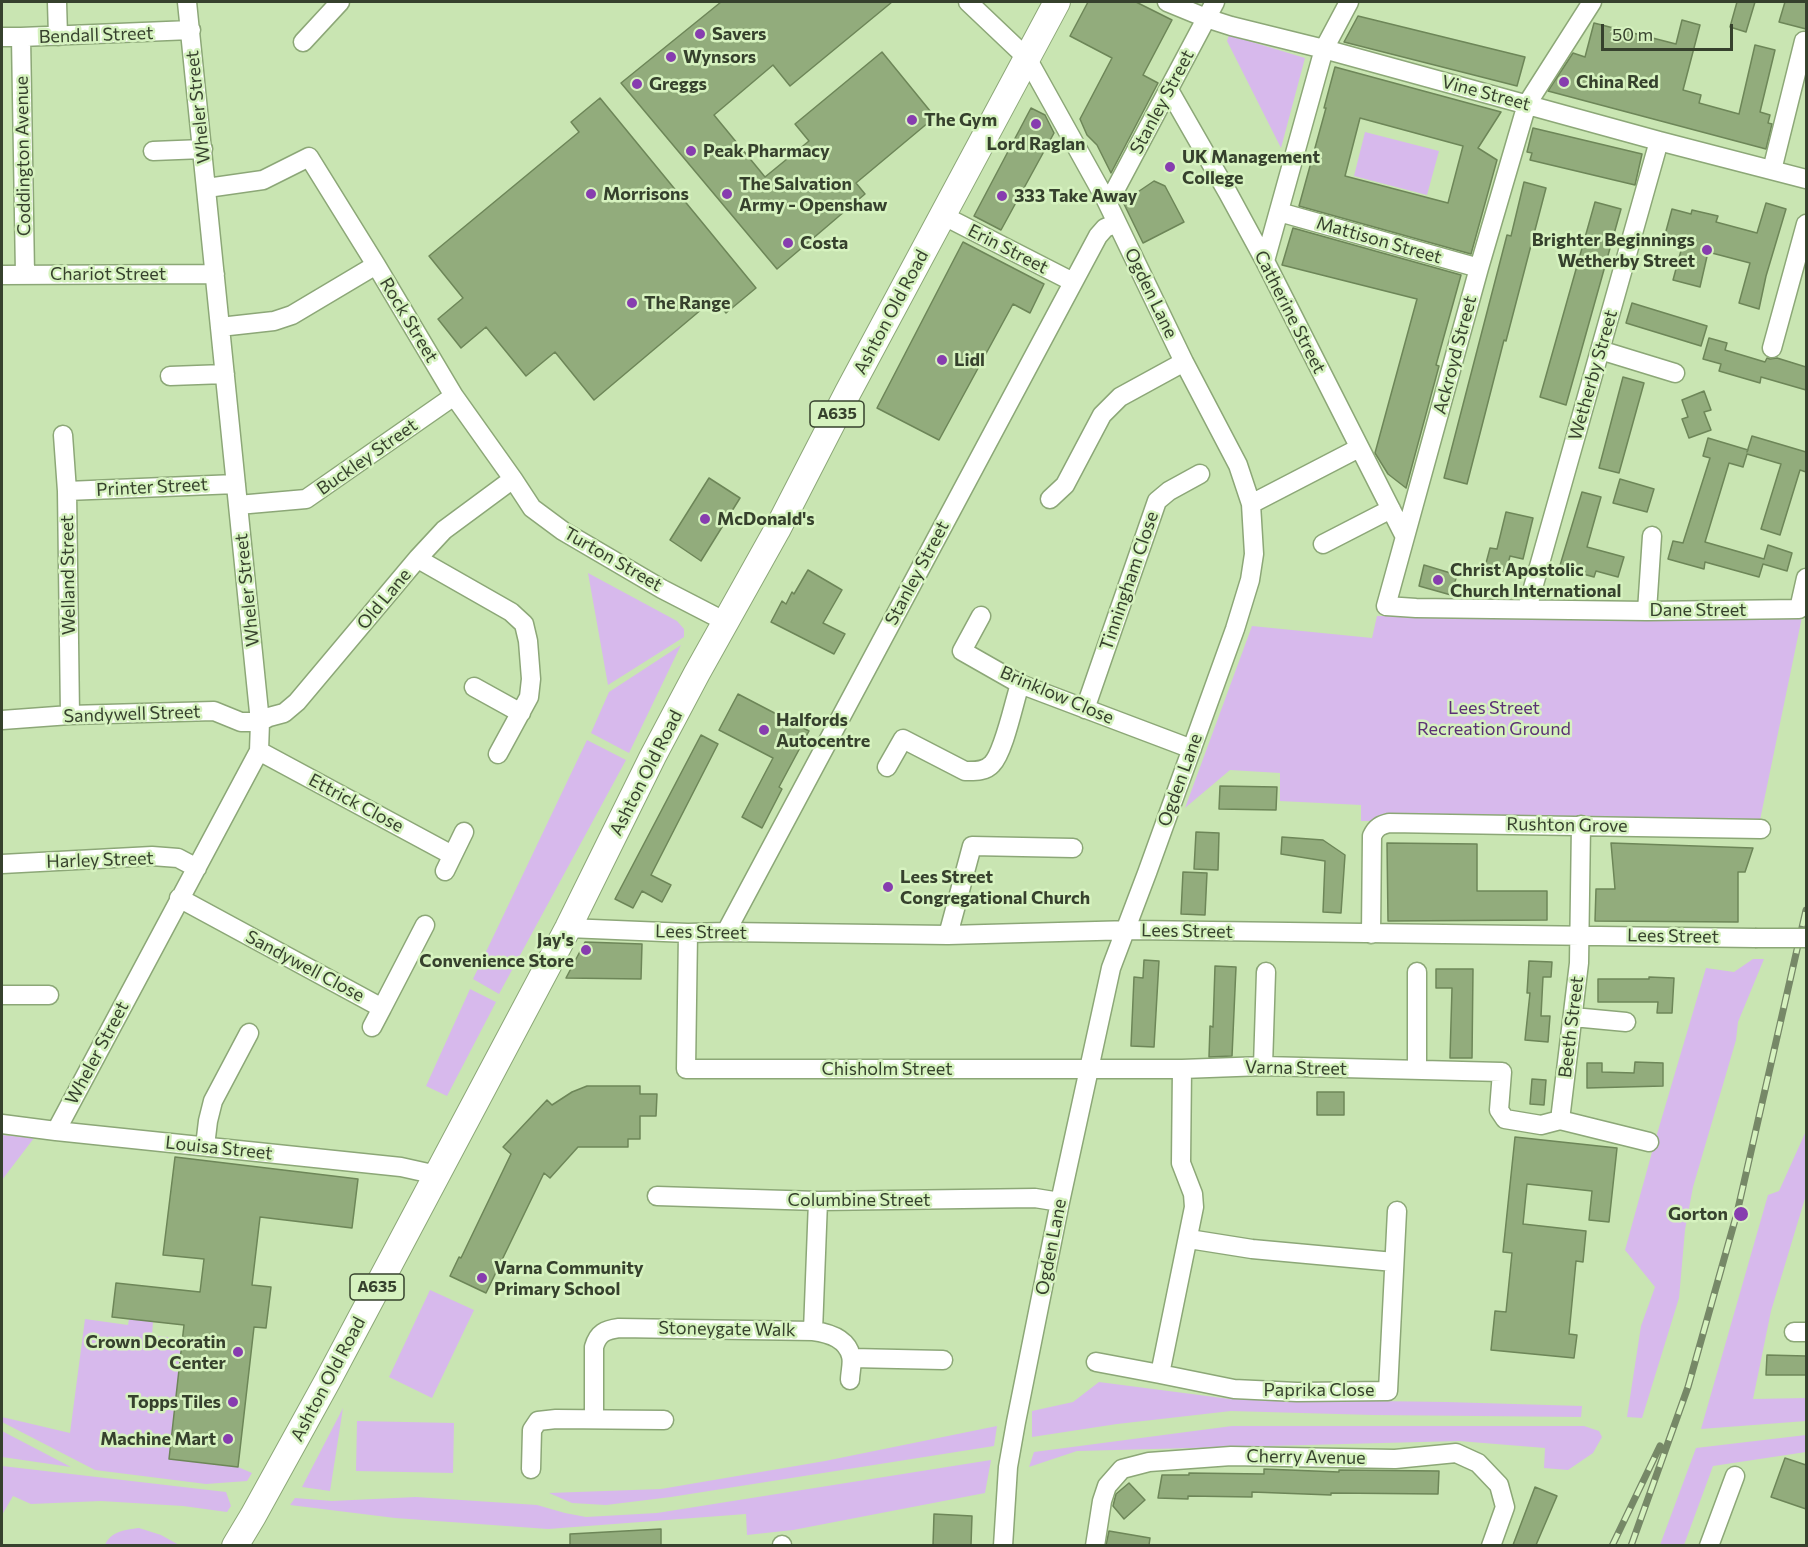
<!DOCTYPE html>
<html>
<head>
<meta charset="utf-8">
<style>
	body { margin:0 }
	#map { position:relative; width:1808px; height:1547px; overflow:hidden; background:#c9e5b2; font-family:Commissioner,sans-serif }
	canvas { display:block }
	.frame { position:absolute; inset:0; border:3px solid #36412d; pointer-events:none }
	.scale { position:absolute; left:1601px; top:24px; width:132px; height:27px; box-sizing:border-box; border:3px solid #36412d; border-top:0; padding-left:8px; font-size:18px; line-height:21px; white-space:nowrap; color:#36412d; -webkit-text-stroke:4px #d6f2bf; paint-order:stroke }
</style>
</head>
<body>
<div id="map">
<canvas width="1808" height="1547"></canvas>
<div class="frame"></div>
<div class="scale">50 m</div>
</div>
<script>
const g = document.querySelector('canvas').getContext('2d');
g.lineJoin = 'round';
function fillPath(path, color) {
  g.fillStyle = color;
  g.fill(path, 'evenodd');
}
function strokePath(path, color, width, dash) {
  g.strokeStyle = color;
  g.lineWidth = width;
  g.lineCap = dash ? 'butt' : 'round';
  g.setLineDash(dash || []);
  g.stroke(path);
}
function drawText(font, color, halo, rows, align = 'center') {
  g.font = font + ' Commissioner,sans-serif';
  g.lineWidth = 5;
  g.setLineDash([]);
  g.textBaseline = 'middle';
  g.strokeStyle = halo;
  g.fillStyle = color;
  for (const [text, x, y, turn = 0] of rows) {
    g.save();
    g.translate(x, y);
    g.rotate((+turn || 0) * Math.PI / 180);
    g.textAlign = isNaN(turn) ? turn : align;
    if (halo) g.strokeText(text, 0, 0);
    g.fillText(text, 0, 0);
    g.restore();
  }
}
fillPath(new Path2D(`
	M1229,35L1305,58L1281,148L1227,41Z
	M1365,132L1439,151L1427,195L1354,176Z
	M588,573L677,621L684,629V637L608,685Z
	M1377,616L1802,617L1760,820L1361,821V805L1280,801V773L1230,770L1185,808L1252,626L1372,638Z
	M681,645L629,753L591,733L609,692Z
	M587,740L626,760L499,994L473,979Z
	M1753,959H1764L1738,1022L1736,1040L1693,1187L1685,1230L1679,1298L1642,1418L1627,1417L1641,1326L1655,1287L1625,1250L1657,1134L1706,968L1734,972Z
	M470,989L496,1002L447,1096L426,1086Z
	M1806,1131V1195L1771,1311L1753,1399L1806,1398V1421L1701,1429L1768,1195L1779,1191Z
	M2,1135L34,1138L2,1180Z
	M430,1290L474,1310L432,1398L389,1377Z
	M85,1319L128,1325L129,1319L153,1321L152,1336L183,1338L169,1459L238,1467L252,1473L247,1481L206,1484L95,1470L2,1422V1417L70,1433Z
	M1099,1382L1230,1399L1446,1402L1582,1406L1581,1417L1373,1415L1231,1411L1117,1424L1032,1437V1411L1073,1402Z
	M343,1408L330,1491L302,1487Z
	M357,1421L454,1423L453,1473L356,1471Z
	M997,1426L994,1446L671,1497L606,1505L572,1503L549,1493L661,1489L825,1461Z
	M1232,1426H1584L1599,1431L1602,1437L1593,1453L1568,1470L1544,1468L1545,1448L1459,1441L1077,1451L1029,1467L1034,1452Z
	M2,1431L71,1467L2,1457Z
	M1806,1435V1452L1713,1466L1684,1545H1660L1696,1448Z
	M991,1460L985,1493L793,1530L747,1535L746,1514L548,1529L395,1518L290,1505L295,1498L332,1501L416,1497L537,1505L565,1513L586,1517L657,1513Z
	M2,1466L226,1492L231,1506L227,1512L183,1506L101,1501L31,1504L13,1496L2,1515Z
	M139,1528L161,1535L179,1545H105C111,1531 125,1530 139,1528Z`), '#d7b9ec');
const building = new Path2D(`
	M721,2H892L790,86L773,65L714,115L765,177L809,141L795,124L882,52L935,117L856,183L865,194L777,269L621,83Z
	M1088,2H1136L1172,20L1143,75L1158,83L1111,173L1097,145L1087,135L1080,119L1112,58L1070,36Z
	M1737,2H1755L1746,32L1730,27Z
	M1785,2H1806V29L1779,22Z
	M1358,16L1525,57L1517,86L1344,42Z
	M1682,20L1700,25L1683,90L1701,95L1699,103L1739,114L1755,45L1775,50L1760,112L1770,115L1768,123L1772,124L1766,149L1548,91L1573,53L1585,57L1594,23L1676,44Z
	M1335,67L1501,112L1478,148L1497,160L1471,254L1299,206L1326,108H1324ZM1360,118L1463,146L1448,203L1345,176Z
	M600,98L756,288L726,313L715,298L594,400L555,352L526,376L486,327L461,348L438,319L463,298L429,256L579,132L571,122Z
	M1031,108L1045,115L1054,133L1001,230L974,216Z
	M1533,128L1642,154L1635,185L1530,160L1532,153L1527,152Z
	M1154,181L1165,186L1184,222L1143,243L1123,202Z
	M1524,182L1546,188L1506,341L1504,340L1467,484L1444,478L1507,235L1511,236Z
	M1595,202L1621,209L1566,405L1540,397Z
	M1766,203L1786,209L1766,276L1759,309L1739,303L1750,263L1708,252L1700,287L1673,280L1682,247L1663,242L1672,209L1691,214L1692,210L1718,216L1716,222L1757,233Z
	M1293,228L1461,275L1436,365L1439,366L1406,488L1388,474L1375,453L1417,299L1282,265Z
	M963,242L1044,284L1030,313L1013,304L939,440L877,408Z
	M1632,303L1707,326L1701,346L1626,323Z
	M1709,338L1727,343L1725,350L1765,362L1767,358L1770,359L1777,358L1806,367V390L1761,377L1760,383L1719,371L1721,364L1703,359Z
	M1623,377L1644,383L1619,473L1599,468Z
	M1704,391L1711,410L1704,412L1711,430L1689,438L1682,419L1688,417L1682,400Z
	M1752,436L1806,452V472L1800,470L1780,535L1761,529L1781,464L1747,454L1743,467L1729,463L1705,542L1764,559L1768,545L1792,553L1787,571L1763,564L1759,577L1705,562L1704,569L1668,559L1673,541L1683,543L1710,458L1703,456L1708,438L1748,450L1747,452Z
	M709,478L740,498L701,561L670,540Z
	M1620,479L1654,489L1647,512L1613,503Z
	M1582,492L1601,497L1587,547L1624,557L1618,577L1596,571L1594,577L1579,573L1578,577L1558,572Z
	M1506,512L1533,518L1523,559L1510,556L1505,576L1484,571L1490,548L1497,549Z
	M1424,565L1457,575L1451,595L1419,586Z
	M808,570L842,590L823,623L845,634L834,654L771,622L782,601L786,604L792,592L794,594Z
	M738,694L809,731L779,787L782,789L762,828L742,817L773,758L719,730Z
	M701,735L718,744L651,875L671,885L662,902L642,891L633,908L615,899Z
	M1220,786L1277,787L1276,810L1219,809Z
	M1196,832L1219,833L1218,870L1194,869Z
	M1282,837L1323,840L1345,855L1341,913L1323,912L1325,861L1281,854Z
	M1387,843L1477,844V891H1547V920L1388,921Z
	M1611,843L1753,848L1745,872H1738V922L1595,921L1596,889H1615Z
	M1183,872L1207,873L1205,915L1181,914Z
	M585,942L642,944L641,979L566,978Z
	M1144,960L1159,961L1154,1047L1131,1046L1134,977L1143,978Z
	M1529,961L1552,962L1551,977H1543L1541,1016H1550L1548,1042L1525,1040L1530,993H1527Z
	M1215,966L1236,967L1232,1056L1209,1057L1210,1026L1213,1027Z
	M1436,969H1473L1472,1058H1450L1452,988H1436Z
	M1649,977L1674,978L1672,1013H1657L1658,1002H1598V979H1649Z
	M1635,1062L1663,1063V1086L1587,1088V1063H1602V1072L1634,1073Z
	M1532,1079L1546,1080L1544,1105L1530,1104Z
	M587,1086H640V1094H657L656,1116H640V1139H628V1147H578L550,1178L544,1173L486,1293L450,1276L459,1257L461,1258L511,1154L503,1147L547,1100L552,1105L572,1092Z
	M1317,1092H1344V1115H1317Z
	M1515,1137L1617,1148L1609,1222L1589,1220L1592,1191L1527,1184L1523,1224L1586,1231L1583,1262L1576,1261L1569,1334L1577,1335L1574,1358L1491,1350L1495,1311L1506,1312L1512,1253L1503,1252Z
	M175,1157L358,1179L352,1228L260,1217L252,1285L271,1287L266,1328L254,1327L238,1467L169,1459L184,1325L112,1317L116,1283L200,1292L204,1259L163,1255Z
	M1767,1355L1806,1356V1375H1766Z
	M1785,1458L1806,1465V1509L1771,1497Z
	M1264,1469L1339,1472V1470L1439,1471L1438,1494L1331,1493V1495L1252,1492V1497L1188,1496V1499L1158,1498L1162,1475H1189V1473L1264,1474Z
	M1129,1483L1145,1500L1124,1519L1113,1506L1116,1494Z
	M1535,1487L1557,1496L1536,1545H1513Z
	M934,1514L972,1516L971,1545H933Z
	M661,1529V1545H570V1534Z
	M1109,1531L1150,1538L1149,1545H1106Z`);
fillPath(building, '#92ac7c');
strokePath(building, '#6d8658', 1.5);
const minor = new Path2D(`
	M57,2L58,36
	M968,2L1027,58L1106,200L1184,362L1238,465L1251,504L1254,554L1250,580L1235,629L1147,873L1111,968L1060,1202L1016,1422L1008,1467L1003,1546
	M1167,2L1206,18L1231,26L1324,49L1659,141L1806,179
	M1592,2L1527,104L1479,268L1386,606L1416,608L1647,611L1799,609L1806,578
	M2,37H21L191,30
	M21,37L25,274
	M303,42L340,2
	M1169,90L1228,193L1265,261L1405,537
	M153,151L203,149
	M1772,170L1804,41
	M207,188L263,180L309,157L376,265L454,396L513,479L532,508L563,531L662,589L726,622
	M1106,200L1114,192L1215,2
	M1279,212L1479,268
	M942,215L1073,282
	M1265,261L1324,49L1349,2
	M2,275L215,274
	M220,327L274,321L292,315L376,265
	M1772,348L1806,224
	M1600,350L1675,373
	M170,376L225,374
	M63,435L67,491L70,715
	M67,491L236,484
	M1050,499L1065,485L1102,415L1120,397L1184,362
	M1251,504L1359,448
	M238,505L306,499L454,396
	M1323,544L1391,509
	M418,558L425,563L511,612L524,624L528,641L531,679L529,697L498,754
	M1527,609L1659,141
	M1647,611L1652,536
	M981,616L962,651L1020,684L1192,749
	M474,687L521,713
	M1085,709L1157,501L1169,491L1200,474
	M2,720L70,715L214,711L241,722H260L269,717L284,713L297,702L418,558L444,530L513,479
	M259,751L452,855
	M887,767L903,739L965,771C974,771 985,772 992,764C1004,752 1014,702 1020,684
	M2,864L152,856L178,858L197,868
	M445,871L464,832
	M179,898L382,1008L425,925
	M568,928L688,933L726,932L948,935L1133,930L1755,938
	M726,932L1098,236L1105,228L1117,223
	M688,933L686,1069H1182L1263,1066L1502,1072L1499,1110L1505,1119L1541,1125L1560,1120L1649,1142
	M1371,934L1372,836C1376,827 1381,825 1389,823L1761,829
	M948,935L972,846L1073,848
	M1417,972V1070
	M2,995H49
	M1573,1017L1626,1022
	M372,1027L382,1008
	M1263,1066L1266,972
	M1560,1120L1579,963L1581,825
	M2,1124L56,1131L401,1167L437,1175
	M56,1131L259,751L260,722L187,2
	M205,1146L208,1121L213,1101L249,1033
	M657,1196L818,1201L1035,1198L1060,1202
	M1189,1239L1252,1249L1394,1262
	M813,1331C829,1333 847,1339 851,1356C853,1363 850,1373 850,1380
	M1794,1332H1806
	M852,1358L943,1360
	M1096,1362L1160,1374L1194,1207L1193,1194L1181,1163L1182,1069
	M1160,1374L1234,1389L1297,1392L1388,1391L1397,1211
	M594,1419V1347C598,1333 605,1330 619,1328L813,1331L818,1201
	M531,1469L532,1430L538,1421L556,1419L664,1420
	M782,1546V1545
	M1095,1546L1102,1501L1107,1486L1122,1469L1149,1462L1231,1456L1395,1459L1456,1453L1478,1463L1499,1485L1505,1507L1491,1546
	M1709,1546L1735,1476`);
const highway = new Path2D(`
	M235,1546L253,1516L328,1380L568,928L653,756L697,673L777,530L848,392L1057,2`);
strokePath(minor, '#8ca777', 21);
strokePath(highway, '#8ca777', 28);
strokePath(minor, '#fff', 18);
strokePath(highway, '#fff', 26);
const rail = new Path2D(`
	M1612,1546L1660,1446
	M1631,1546L1688,1387L1737,1213L1806,910`);
strokePath(rail, '#768867', 7);
strokePath(rail, '#d6f2bf', 4.5, [14]);
const minorBridge = new Path2D(`
	M1755,938H1806`);
strokePath(minorBridge, '#8ca777', 21, []);
strokePath(minorBridge, '#fff', 18);
for (const [x, y, r, color] of [
	[700,34,6,"#873daf"],
	[671,57,6,"#873daf"],
	[1564,82,6,"#873daf"],
	[637,84,6,"#873daf"],
	[912,120,6,"#873daf"],
	[1036,124,6,"#873daf"],
	[691,151,6,"#873daf"],
	[1170,167,6,"#873daf"],
	[591,194,6,"#873daf"],
	[727,194,6,"#873daf"],
	[1002,196,6,"#873daf"],
	[788,243,6,"#873daf"],
	[1707,250,6,"#873daf"],
	[632,303,6,"#873daf"],
	[942,360,6,"#873daf"],
	[705,519,6,"#873daf"],
	[1438,580,6,"#873daf"],
	[764,730,6,"#873daf"],
	[888,887,6,"#873daf"],
	[586,950,6,"#873daf"],
	[1741,1214,8,"#873daf"],
	[482,1278,6,"#873daf"],
	[238,1352,6,"#873daf"],
	[233,1402,6,"#873daf"],
	[228,1439,6,"#873daf"]
]) {
  const dot = new Path2D();
  dot.arc(x, y, r, 0, 2 * Math.PI);
  g.fillStyle = color;
  g.fill(dot);
  strokePath(dot, '#d6f2bf', 2);
}
for (const [x, y, w] of [
	[837,414,54],
	[377,1287,54]
]) {
  const box = new Path2D();
  box.roundRect(x - w / 2, y - 13, w, 26, 4.5);
  g.fillStyle = '#d6f2bf';
  g.fill(box);
  strokePath(box, '#36412d', 1.5);
}
drawText('bold 16px', '#36412d', null, [
	["A635",837,414],
	["A635",377,1287]
]);
drawText('bold 18px', '#36412d', '#d6f2bf', [
	["Savers",712,34],
	["Wynsors",683,57],
	["China Red",1576,82],
	["Greggs",649,84],
	["The Gym",924,120],
	["Lord Raglan",1036,144,"center"],
	["Peak Pharmacy",703,151],
	["UK Management",1182,157],
	["College",1182,178],
	["The Salvation",739,184],
	["Army - Openshaw",739,205],
	["Morrisons",603,194],
	["333 Take Away",1014,196],
	["Brighter Beginnings",1695,240,"right"],
	["Wetherby Street",1695,261,"right"],
	["Costa",800,243],
	["The Range",644,303],
	["Lidl",954,360],
	["McDonald's",717,519],
	["Christ Apostolic",1450,570],
	["Church International",1450,591],
	["Halfords",776,720],
	["Autocentre",776,741],
	["Lees Street",900,877],
	["Congregational Church",900,898],
	["Jay's",574,940,"right"],
	["Convenience Store",574,961,"right"],
	["Gorton",1728,1214,"right"],
	["Varna Community",494,1268],
	["Primary School",494,1289],
	["Crown Decoratin",226,1342,"right"],
	["Center",226,1363,"right"],
	["Topps Tiles",221,1402,"right"],
	["Machine Mart",216,1439,"right"]
], 'left');
drawText('18px', '#36412d', '#d6f2bf', [
	["Bendall Street",96,35,-2],
	["Vine Street",1486,93,15],
	["Stanley Street",1162,102,-62],
	["Wheler Street",198,107,-96],
	["Coddington Avenue",23,156,-91],
	["Mattison Street",1379,240,16],
	["Erin Street",1008,249,27],
	["Chariot Street",108,274],
	["Ogden Lane",1151,293,64],
	["Ashton Old Road",891,312,-62],
	["Catherine Street",1290,312,63],
	["Rock Street",409,320,59],
	["Ackroyd Street",1455,355,-75],
	["Wetherby Street",1593,375,-74],
	["Buckley Street",367,457,-35],
	["Printer Street",152,487,-3],
	["Turton Street",613,559,30],
	["Stanley Street",917,573,-62],
	["Welland Street",68,575,-91],
	["Tinningham Close",1129,581,-71],
	["Wheler Street",247,590,-96],
	["Old Lane",384,599,-50],
	["Dane Street",1698,610],
	["Brinklow Close",1057,695,23],
	["Sandywell Street",132,714,-2],
	["Ashton Old Road",646,773,-63],
	["Ogden Lane",1180,780,-70],
	["Ettrick Close",356,803,28],
	["Rushton Grove",1567,825,1],
	["Harley Street",100,860,-2],
	["Lees Street",1187,931,1],
	["Lees Street",701,932,1],
	["Lees Street",1673,936,1],
	["Sandywell Close",305,966,28],
	["Beeth Street",1571,1027,-83],
	["Wheler Street",97,1053,-62],
	["Varna Street",1296,1068,1],
	["Chisholm Street",887,1069],
	["Louisa Street",219,1148,6],
	["Columbine Street",859,1200],
	["Ogden Lane",1051,1247,-79],
	["Stoneygate Walk",727,1329,1],
	["Ashton Old Road",328,1379,-62],
	["Paprika Close",1319,1390],
	["Cherry Avenue",1306,1457,1]
]);
drawText('18px', '#5b3074', '#d6f2bf', [
	["Lees Street",1494,708],
	["Recreation Ground",1494,729]
]);
</script>
</body>
</html>
